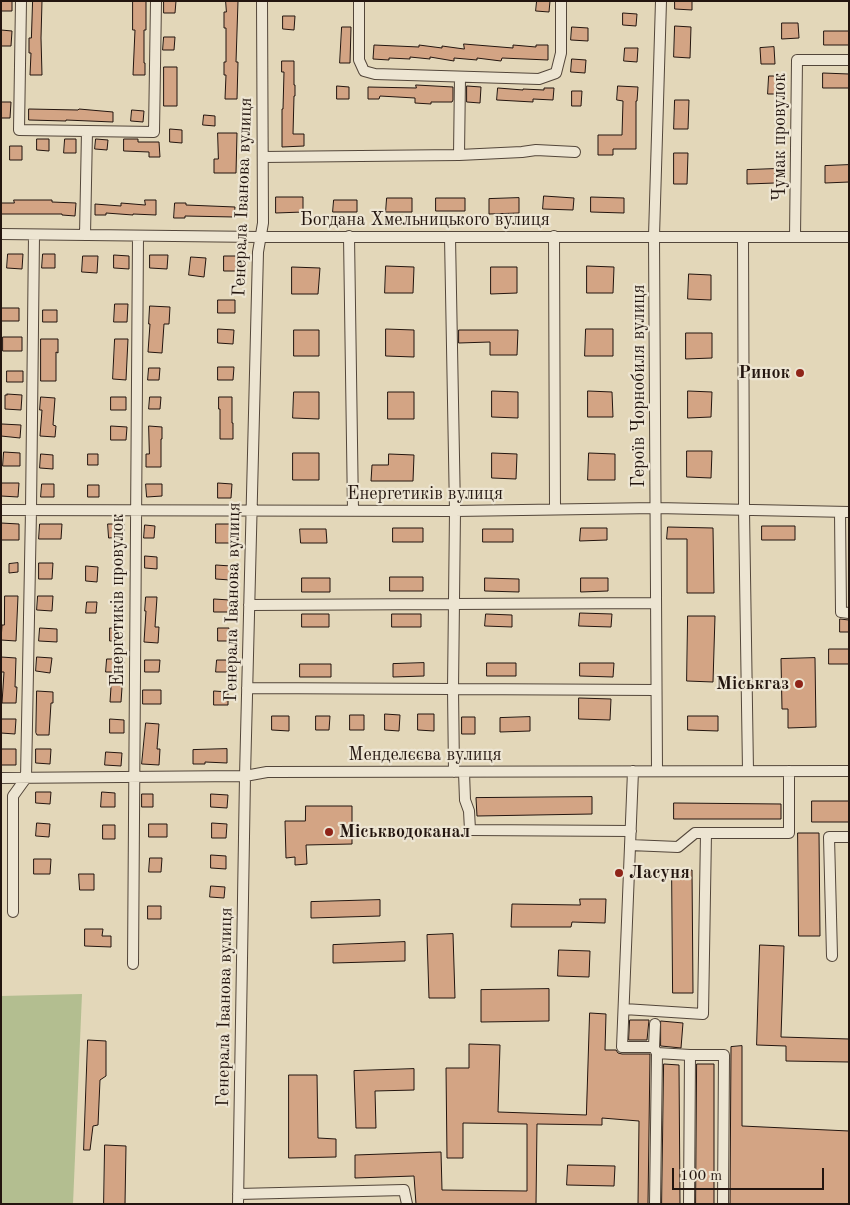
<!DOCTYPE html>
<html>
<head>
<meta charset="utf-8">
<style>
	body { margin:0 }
	#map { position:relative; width:850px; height:1205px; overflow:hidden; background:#e3d7b9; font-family:"Old Standard TT",serif }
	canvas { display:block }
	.frame { position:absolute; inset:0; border:2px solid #23150f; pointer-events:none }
	.scale { position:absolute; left:672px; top:1168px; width:152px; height:22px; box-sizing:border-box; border:2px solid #23150f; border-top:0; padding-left:6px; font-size:15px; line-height:18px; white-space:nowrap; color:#23150f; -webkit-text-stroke:4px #ede5d2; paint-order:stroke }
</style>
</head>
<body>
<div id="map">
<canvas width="850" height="1205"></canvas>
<div class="frame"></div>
<div class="scale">100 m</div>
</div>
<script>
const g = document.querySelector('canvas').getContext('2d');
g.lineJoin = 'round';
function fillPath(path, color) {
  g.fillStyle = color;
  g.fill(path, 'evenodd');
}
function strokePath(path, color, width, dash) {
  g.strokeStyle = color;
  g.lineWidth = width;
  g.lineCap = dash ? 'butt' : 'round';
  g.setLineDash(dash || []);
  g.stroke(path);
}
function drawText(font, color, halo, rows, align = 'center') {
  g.font = font + ' "Old Standard TT",serif';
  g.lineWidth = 4.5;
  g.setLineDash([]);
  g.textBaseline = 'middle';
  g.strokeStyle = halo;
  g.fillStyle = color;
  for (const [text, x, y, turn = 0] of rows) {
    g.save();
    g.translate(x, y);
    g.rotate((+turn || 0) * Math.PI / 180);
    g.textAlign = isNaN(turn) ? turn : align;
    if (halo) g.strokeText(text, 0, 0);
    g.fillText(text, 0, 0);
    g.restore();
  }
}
fillPath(new Path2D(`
	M82,994L73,1204H1V996Z`), '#b3be90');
const building = new Path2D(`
	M1,1H12V11H1Z
	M33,1H42L41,38L42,75H30L31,53H29V38H31Z
	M133,1H146V30H144V63H145V75H133L135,30H133Z
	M164,1H176L175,13H164Z
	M226,1H238L236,62H238L237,99H225L226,75H224V62H226V28H224V12H226Z
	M537,1H550L549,12L536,11Z
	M675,1H692V10L675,9Z
	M623,13L637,14L636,26L623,25Z
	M283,16H295L294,30L283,29Z
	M782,23H798L799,38L782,39Z
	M675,26L691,27L690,58L674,57Z
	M342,27H351L350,63H340Z
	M572,27L588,28V41L571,40Z
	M1,30L12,31L11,46H1Z
	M824,31H849V45H824Z
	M164,37H175L174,50H163Z
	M464,44L513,48V45L536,47V45H548V60L502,58L501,61L477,58V60L454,58V61L430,57V59L410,57V59L389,58V60L373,59L374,45L419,47V45L442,48V46L464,49Z
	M774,47L775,64H761L760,48Z
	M625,48H638L637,62L624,61Z
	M572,59L586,60L585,73L571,72Z
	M282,61H294V85H295V96H294L293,134H304V146L282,147V109H283L284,72H282Z
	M164,67H177V106H164Z
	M823,73L849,74V88H823Z
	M769,76H782V94H768Z
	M416,85L453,87V100L452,102H431V104L415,103V98L380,96L379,99H368V87L416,88Z
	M337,86L349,87V99H337Z
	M467,86L481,87L480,103L467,102Z
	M618,86L638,87L637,101H636V149H613V155H598V135H622L623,101L617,100Z
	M498,88L523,90V89L544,90V88H554L553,100L533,99V102L497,100Z
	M572,91H582L581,106H572Z
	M675,100H689L688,129H674Z
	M1,102H11L10,118H1Z
	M29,109L78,110L79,109L113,112V122L66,120V121L29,120Z
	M132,110L144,111L143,122L131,121Z
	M204,115L215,116V126L203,125Z
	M170,129L182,130V143L170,142Z
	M218,133H237L236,173H214V159H218Z
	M37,139H49V151L37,150Z
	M65,139H76V153H64Z
	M96,139L108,140L107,150L95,149Z
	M124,139H138V142H159L160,157H149V152L124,151Z
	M10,146H22V160H10Z
	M674,153H688L687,184H674Z
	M849,165V182L825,183V166Z
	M775,169V183L747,184V170Z
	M544,196L574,198L573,210L543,209Z
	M276,197H303V212L276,213Z
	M591,197L624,198V213L591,212Z
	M387,198H412V212H386Z
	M436,198H465V211H436Z
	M519,198V213L489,214V199Z
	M14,200H52V202L76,203L75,216L62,215V214H1V203H14Z
	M145,200H156V215L133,214V215L106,213V215H95V204L121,206V203L145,205Z
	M334,200H357V212H333Z
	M175,203H186V205L235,207L234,217L185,216V218H174Z
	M8,254H23L22,269L7,268Z
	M43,254H55V268H42Z
	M114,255L129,256V269L114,268Z
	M150,255H168L167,269L150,268Z
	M83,256H98L97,273L82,272Z
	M224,256H237L236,271H224Z
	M191,257L206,258L204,277L189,275Z
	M386,266L414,267L413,293H385Z
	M587,266L614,267L613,293H587Z
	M292,267L320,268L318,294H292Z
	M491,267H517V293L491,294Z
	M689,274L711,275V300L688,299Z
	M218,300H235V313H218Z
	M115,304H128L127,322H114Z
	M150,306L170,307L169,324H164L162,353L148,352L150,324H149Z
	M1,308H19V321H1Z
	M43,310H57V322H43Z
	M218,329L234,330L233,344L218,343Z
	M386,329L414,330V357L386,356Z
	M586,329H613V356H585Z
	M294,330H319V356H294Z
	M459,330H518L517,355H490V342L459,343Z
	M686,333H712V358L686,359Z
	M3,337H22V351H3Z
	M41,339H58V353L56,352V381H41Z
	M115,339H128L126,380L113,379Z
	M218,367H234L233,380H218Z
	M149,368H160L159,380H148Z
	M7,371H23V382H7Z
	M492,391L518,392V418L492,417Z
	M588,391L612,392L613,417H588Z
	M688,391L712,392L711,417L688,418Z
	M294,392H319V419L293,418Z
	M388,392H414V419H388Z
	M7,394L22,395L21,410L5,409V395H7Z
	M41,397L55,398L53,425L56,426L55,437L40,436L42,410H40Z
	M111,397H126V410H111Z
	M150,397H161L160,409H149Z
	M219,397H232V423H233V439H220V409H219Z
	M2,424L21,425L20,438L1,436Z
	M111,426L127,427L126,440H111Z
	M149,426L162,427V439H161V467H146V454H149Z
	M687,451H712L711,478L687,477Z
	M4,452L20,453V466H3Z
	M293,453H319V480H293Z
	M492,453L517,454L516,479L492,478Z
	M589,453L615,454V480H588Z
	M41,454L53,455V469L40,468Z
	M88,454H98V465H88Z
	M389,454L414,455L413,481H371L372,465H388Z
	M2,483H19L18,497L1,496Z
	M218,483L232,484L231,498H218Z
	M42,484H54V497H41Z
	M146,484H162V496L147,497Z
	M88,485H99V497H88Z
	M1,523L19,524V540H1Z
	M40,524H62L61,539H39Z
	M108,524H124V537L109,538Z
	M216,524H232V543H216Z
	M145,525L155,526L154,538H144Z
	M762,526H795V540H762Z
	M668,527L713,528L714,593H687V539H667Z
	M393,528H423V542H393Z
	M581,528H607V540L580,541Z
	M300,529H326L327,543H301Z
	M483,529H513V542H483Z
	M145,556L157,557V569L145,568Z
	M18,563V572L9,573V564Z
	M39,563H53L52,579H39Z
	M216,565L231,566L230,580L216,579Z
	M86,566L98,567L97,582L86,581Z
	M390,577H423V591H390Z
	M302,578H330V592H302Z
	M485,578L519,579V592L485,591Z
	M581,578H608V591L581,592Z
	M5,596H18L16,641L1,640L2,625H4Z
	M38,596H53L52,611L37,610Z
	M146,597H157L155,627H159L158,643L144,642L146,611H145Z
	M214,599L230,600L229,612H214Z
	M87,602H97L96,613H86Z
	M580,613L612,614L611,627L579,626Z
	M302,614H329V627H302Z
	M392,614H421V627H392Z
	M486,614L512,615V627L485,626Z
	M688,616H715L713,682L687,681Z
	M840,619L849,620V632H840Z
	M40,628L57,629V642L39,641Z
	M110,628L123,629L122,641H110Z
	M218,628H229V641H218Z
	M829,649H849V664H829Z
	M1,657L16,658L15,687H17L16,703H2L4,672H1Z
	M37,657L52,658L50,673L36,671Z
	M815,658L816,727L788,728V709H782L781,659Z
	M107,659H124L121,702H110L112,672H106Z
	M145,660H160L159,672H145Z
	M217,660H229V672H216Z
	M424,663V676L393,677V664Z
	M487,663H516V676H487Z
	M580,663H614L613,677L580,676Z
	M300,664H331V677H300Z
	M143,690H161V704H143Z
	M37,691L53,692V703H51L49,735H37L36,733Z
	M214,691L228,692V705H214Z
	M579,698L611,699L610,720L579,719Z
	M385,714L400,715L399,731L385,730Z
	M418,714H434V731L418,730Z
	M350,715H364V730H350Z
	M272,716H289V731L272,730Z
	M316,716H330L329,730H316Z
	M688,716H718V731L688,730Z
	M462,717H475V734H462Z
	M530,717V731L500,732V718Z
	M1,719H16L15,734L1,733Z
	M110,719L124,720V733H110Z
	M146,723L159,724L157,749H160L159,765L142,764Z
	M1,749H16V765H1Z
	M36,749H51L50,764L36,763Z
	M227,749V763L205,762V764H193V750Z
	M106,752L122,753L121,766L105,765Z
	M36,792H51L50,804L36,803Z
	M102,792L115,793V807H101Z
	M142,794H153V807H142Z
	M211,794L228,795L227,808L211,807Z
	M592,797V814L477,816L476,798Z
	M812,801H849V822H812Z
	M674,803L781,804V819H674Z
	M306,806H352V844L306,845L307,864L295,865V857L286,858L285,821H305Z
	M37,823L50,824L49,837L36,836Z
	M212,823L227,824L226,838H212Z
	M149,824H167V837H149Z
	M103,825H115V839H103Z
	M798,833H819L820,936H799Z
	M211,855L226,856V869L211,868Z
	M150,858H162L161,872H149Z
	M34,859H51L50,874H34Z
	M672,870H692L693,993H673Z
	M79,874H94V890H80Z
	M211,886L225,887L224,898L210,897Z
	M580,899H606L605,923L572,922L571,927H511L512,904L580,905Z
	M380,900V916L311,918V902Z
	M148,906H161V919H148Z
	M85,929H103L102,936H111V947L85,946Z
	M453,934L455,998H429L427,935Z
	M405,942V961L333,963V945Z
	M760,945L784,946L781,1037L849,1039V1062L786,1061V1046L757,1045Z
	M559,950L590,951L589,977L558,976Z
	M549,989V1021L481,1022V990Z
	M590,1013L606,1014L605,1050H616L618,1053L622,1054H650V1055L648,1204H638L639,1121L602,1118V1125L537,1124L536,1204H416L414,1176L355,1178V1155L441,1152L442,1190L527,1191V1124L463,1123V1158H447L446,1068H469V1044L500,1045L498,1112L586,1115Z
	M630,1020H649L647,1040H629Z
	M661,1021L683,1023L681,1048L661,1046Z
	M88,1040L106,1041V1076L100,1080L98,1125L93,1126L90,1150H84Z
	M742,1046V1126L849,1131V1204H730L731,1047Z
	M664,1064L679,1065L680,1204H662Z
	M697,1064H714V1204H696Z
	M414,1069V1090L375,1091L376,1128H356L354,1071Z
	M289,1075H317L318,1138L336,1139V1157L289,1158Z
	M105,1145L126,1146L125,1204H104Z
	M568,1165L615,1166L614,1186L567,1185Z`);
fillPath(building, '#d3a484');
strokePath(building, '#23150f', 1);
const minor = new Path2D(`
	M21,1L19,130L154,132L156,1
	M359,1V60L364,71L375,74L539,79L556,73L561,53V1
	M459,155L460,77
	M263,157L459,155L522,152L536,150L575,152
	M1,234L260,237H849
	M85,235L87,131
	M349,236L353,511
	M554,236L555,509
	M450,237L455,511L453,689L454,772
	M743,237L744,510L748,771
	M795,237L797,60H849
	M1,510L455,511L656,508L849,512
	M840,512L841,612L849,613
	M249,605L656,603
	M247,688L656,690
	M633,771L622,1047H654L655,1024
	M657,771L654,236L661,1
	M464,772L465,800L469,811L470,830L631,831
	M1,778L245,776L267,772L849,771
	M630,845L678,847L695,833H789V771
	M13,912V796L26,778L31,510L34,235
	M832,956L829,837H849
	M133,964C133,721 135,478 138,236
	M624,1009L703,1014L706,833
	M654,1048L657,1053L655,1204
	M657,1053L690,1055L689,1204
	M690,1055H724L723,1204
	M238,1194L404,1190L407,1204
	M238,1204L245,776L258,252L263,223L262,1`);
strokePath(minor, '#53463a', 12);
strokePath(minor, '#ede5d2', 10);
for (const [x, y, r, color] of [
	[800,373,5,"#8f2418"],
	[799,684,5,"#8f2418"],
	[329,832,5,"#8f2418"],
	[619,873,5,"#8f2418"]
]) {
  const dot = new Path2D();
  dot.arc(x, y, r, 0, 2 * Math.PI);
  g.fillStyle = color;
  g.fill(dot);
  strokePath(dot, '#ede5d2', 2);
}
drawText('18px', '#23150f', '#ede5d2', [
	["Чумак провулок",780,137,-90],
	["Генерала Іванова вулиця",243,197,-88],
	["Богдана Хмельницького вулиця",425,220],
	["Героїв Чорнобиля вулиця",639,386,-90],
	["Енергетиків вулиця",425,494],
	["Енергетиків провулок",118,600,-90],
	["Генерала Іванова вулиця",233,602,-89],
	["Менделєєва вулиця",425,755],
	["Генерала Іванова вулиця",225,1007,-89]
]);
drawText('bold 18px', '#23150f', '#ede5d2', [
	["Ринок",790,373],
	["Міськгаз",789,684],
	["Міськводоканал",339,832,"left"],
	["Ласуня",629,873,"left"]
], 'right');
</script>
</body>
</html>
